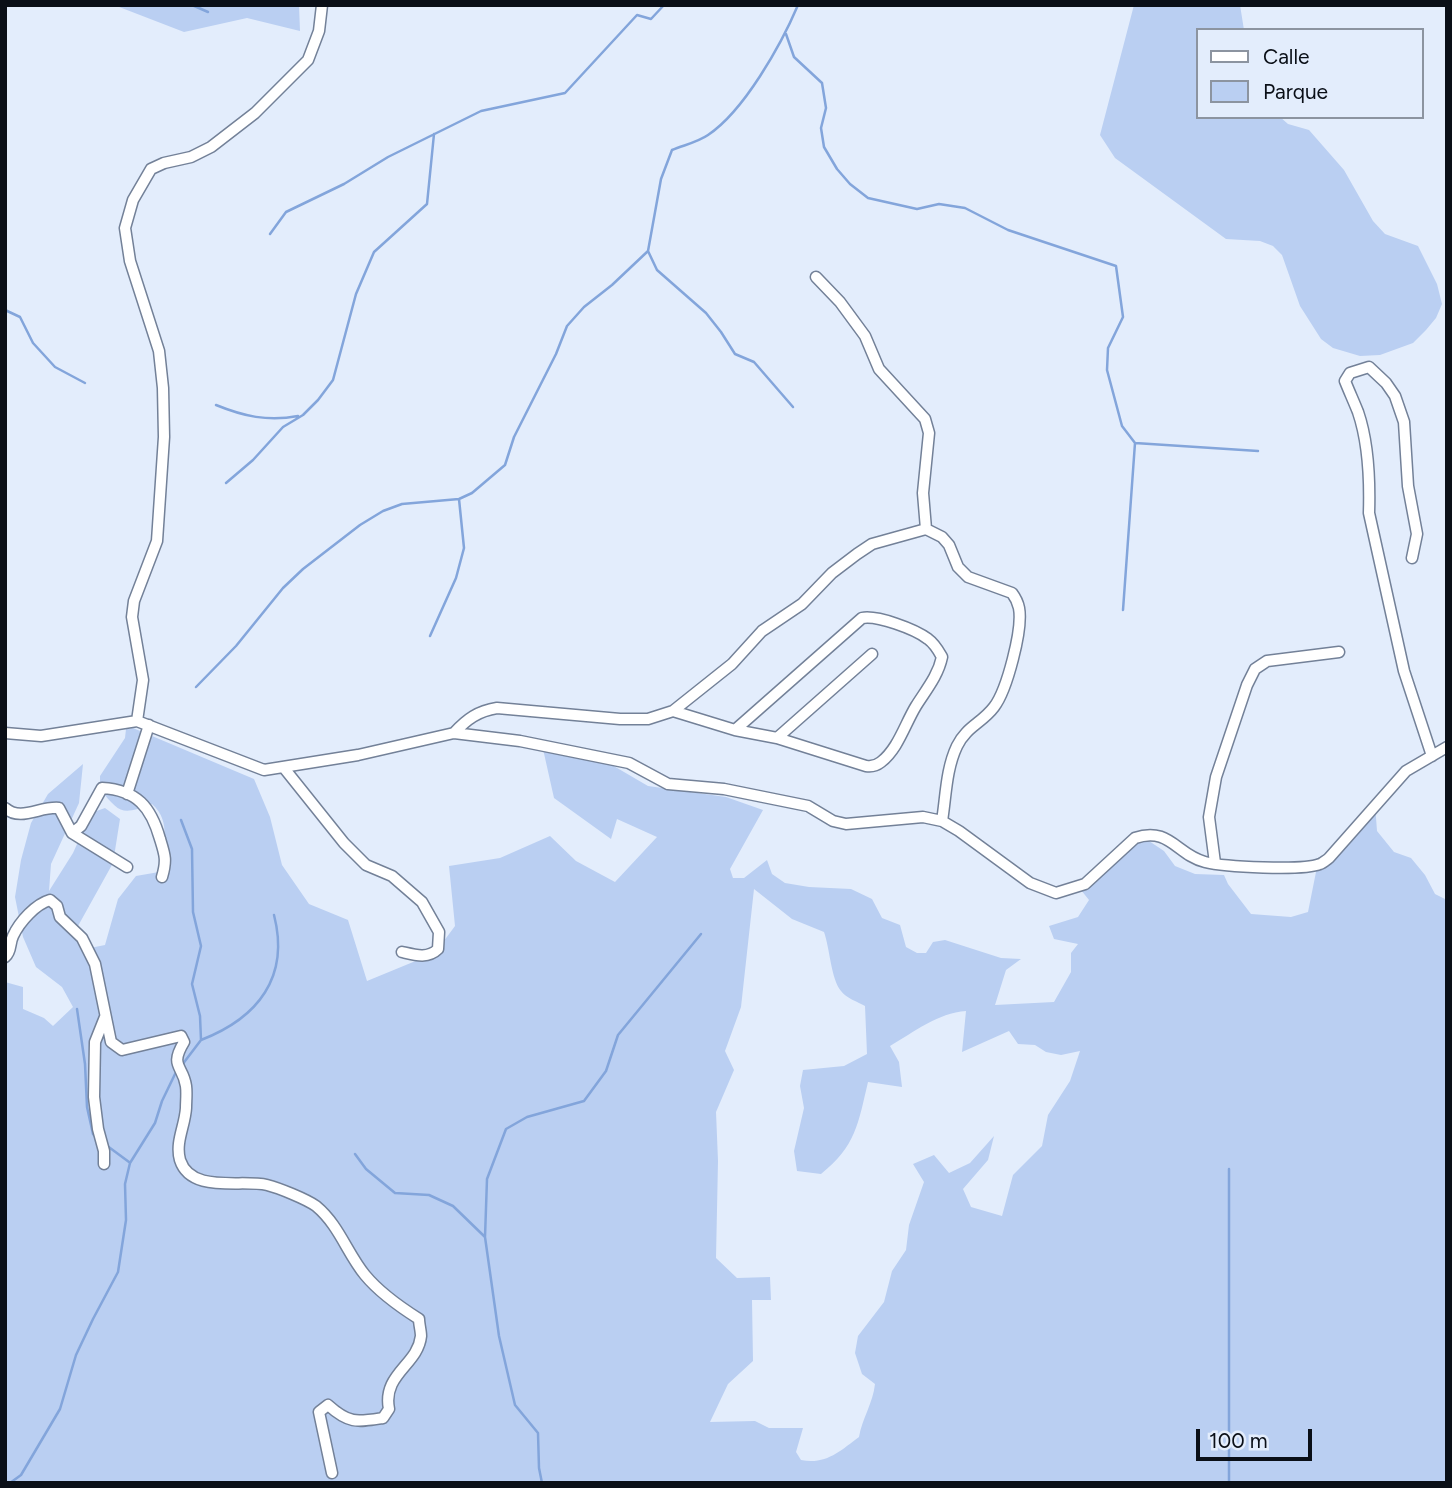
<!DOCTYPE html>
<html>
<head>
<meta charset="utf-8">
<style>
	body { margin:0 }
	#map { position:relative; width:1452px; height:1488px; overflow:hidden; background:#e3edfc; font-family:Figtree,sans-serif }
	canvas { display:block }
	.frame { position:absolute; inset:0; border:7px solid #0a0f17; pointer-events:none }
	.legend { position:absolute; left:1196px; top:28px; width:228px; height:91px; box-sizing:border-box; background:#e3edfc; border:2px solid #8c94a0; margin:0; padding:9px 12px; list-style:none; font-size:21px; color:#0a0f17 }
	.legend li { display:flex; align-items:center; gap:14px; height:35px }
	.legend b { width:35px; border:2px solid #8c94a0 }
	.scale { position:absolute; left:1196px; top:1429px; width:116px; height:32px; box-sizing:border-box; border:4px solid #0a0f17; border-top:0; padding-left:9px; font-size:21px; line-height:24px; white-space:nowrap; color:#0a0f17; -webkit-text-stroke:5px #e3edfc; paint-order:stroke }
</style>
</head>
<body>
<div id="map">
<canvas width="1452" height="1488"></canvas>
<div class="frame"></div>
<ul class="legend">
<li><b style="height:9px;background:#fff"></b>Calle</li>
<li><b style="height:19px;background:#bacff2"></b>Parque</li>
</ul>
<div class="scale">100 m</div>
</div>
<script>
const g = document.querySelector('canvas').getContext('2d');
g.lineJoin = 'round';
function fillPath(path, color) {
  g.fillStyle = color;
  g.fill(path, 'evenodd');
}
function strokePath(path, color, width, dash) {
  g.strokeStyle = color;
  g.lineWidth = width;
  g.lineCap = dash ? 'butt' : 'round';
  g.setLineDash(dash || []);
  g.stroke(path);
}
fillPath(new Path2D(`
	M114,5H299L300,31L247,18L184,32Z
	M1134,5H1240L1244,30H1198V117H1280L1288,124L1309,130L1344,170L1373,221L1385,234L1418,246L1437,284L1442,304L1436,318L1426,330L1413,343L1380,355L1360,356L1333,348L1321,339L1300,306L1282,255L1273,246L1260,241L1226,239L1115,158L1100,135Z
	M133,728L254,779L270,817L282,865L309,904L348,920L367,981L435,953L455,926L449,866L500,858L550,836L576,861L615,882L657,837L617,819L611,839L554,798L543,749L600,758L648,786L726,797L763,810L730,869L733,878H744L767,860L772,874L785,883L809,887L851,889L872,899L882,918L900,925L906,947L917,953H926L933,942L945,940L1001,958L1021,959L1006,970L995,1005L1054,1002L1071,972V953L1078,944L1054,939L1049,926L1078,917L1089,900L1077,885L1114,851L1146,839L1164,851L1175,866L1195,874L1224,875L1228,884L1251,914L1291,917L1308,912L1317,867L1375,804L1377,831L1394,852L1411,858L1425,875L1435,894L1447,900V1483H5V982L23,987V1009L44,1018L53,1026L73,1007L62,987L36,967L23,937L15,897L21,860L31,823L48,794L83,764L79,803L51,864L49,891L73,853L91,813L105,808L120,819L113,863L78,926L80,939L90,948L105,945L118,899L136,876L159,872C162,846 173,823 152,804C122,815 120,814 100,789V776L125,738L126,729ZM754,889L792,919L824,932C830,949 831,979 841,991C846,998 858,1002 865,1006L867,1054L844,1066L803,1070L800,1086L804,1108L794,1151L797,1171L821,1174C856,1146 858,1124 868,1082L902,1087L899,1062L890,1046C914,1032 938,1013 966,1011L962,1052L1009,1031L1018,1044L1035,1045L1046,1052L1061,1055L1080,1051L1070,1081L1048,1115L1042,1146L1013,1175L1002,1216L971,1207L963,1189L988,1160L994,1136L970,1163L949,1173L934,1155L913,1164L924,1182L909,1225L906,1250L892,1271L884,1302L858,1336L855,1353L862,1374L875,1384C873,1403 862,1419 859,1437C840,1451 826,1465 801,1460L796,1452L803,1428H769L755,1421L710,1422L728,1384L753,1361L752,1300H771L770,1277L737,1278L716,1258L718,1161L716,1112L734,1070L725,1051L741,1007Z`), '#bacff2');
strokePath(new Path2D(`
	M192,5L208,12
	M786,34L794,57L822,83L826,108L821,128L824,147L837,169L850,184L868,198L917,209L939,204L965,208L1008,230L1116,266L1123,317L1108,348L1107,370L1122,426L1135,443L1258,451
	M270,234L286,212L344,184L388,157L481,111L565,93L637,15L651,19L664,5
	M648,251L657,270L706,313L721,332L735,354L754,362L793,407
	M5,310L20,317L33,343L55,367L85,383
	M216,405C243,416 268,422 298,416
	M226,483L253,460L283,427L303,415L318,400L333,380L356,294L374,252L427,204L434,134
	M1123,610L1135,443
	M430,636L456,578L464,548L459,499
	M196,687L236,646L283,588L303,569L360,525L383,511L402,504L459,499L472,493L505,465L514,437L556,354L567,326L584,307L612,285L648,251L661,179L672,150C684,145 698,142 708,135C744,111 781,45 798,5
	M181,820L192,849L193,912L201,946L192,984L200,1016L201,1040L182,1065
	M77,1009L85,1064L87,1107L93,1134L96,1137
	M201,1040C258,1018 290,977 274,915
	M106,1145L129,1162
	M355,1154L366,1169L395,1193L429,1195L453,1206L485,1237
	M10,1483L21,1475L60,1409L76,1355L93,1319L118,1272L126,1220L125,1184L130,1163L155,1123L162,1101L176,1072
	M542,1483L539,1468L538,1433L515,1405L499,1336L485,1237L487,1179L506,1129L527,1117L584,1101L606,1071L618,1035L701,934
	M1229,1483V1169`), '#83a5db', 2.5);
const minor = new Path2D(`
	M816,277L840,302L865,336L879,369L925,419L929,433L923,493L926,529L942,537L949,545L958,567L968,577L1012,593C1015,597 1018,603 1019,608C1023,629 1007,690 994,707C982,723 966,727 957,746C946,769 946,796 942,821
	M1412,558L1417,534L1408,486L1404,422L1395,396L1386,383L1369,367L1350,373L1345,381C1349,391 1354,402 1358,412C1369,444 1370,480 1369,513L1404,671L1432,756
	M673,711L735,730L777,738L866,766C872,767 876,766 881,762C898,749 905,724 916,706C926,690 938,676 942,657C938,650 935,644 928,639C915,629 877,615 862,618L735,730
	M137,721L143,680L132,617L134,601L157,541L164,437L163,388L159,351L130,261L125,228L133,200L151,169L164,163L191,157L211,147L255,113L308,60L319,31L322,5
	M5,733L41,736L137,721L264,770L358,755L454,733L520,741L629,763L668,784L724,789L808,806L833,821L846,824L923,817L942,821L959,831L1030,883L1056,893L1085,884L1135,838C1169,826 1177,855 1205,862C1224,867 1303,871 1320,864C1321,864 1328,859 1329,858L1406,771L1447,747
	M454,733C467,719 478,711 497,708L620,719H648L673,711L732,664L762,631L802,604L832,573L857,554L872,544L926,529
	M777,738L872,654
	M284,768L344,843L366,865L392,876L422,902L439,932L438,949C428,959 415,955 402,952
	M127,794L149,725
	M5,808C21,822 40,806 59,808L72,833L127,867
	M72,833L81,826L102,788C137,790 151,807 160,839C165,855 167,860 162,877
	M1215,863L1209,817L1216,777L1247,685L1255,669L1267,661L1339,652
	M5,957C12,951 9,944 13,936C20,921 36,904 50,900L57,906L60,917L82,938L95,964L111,1042L122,1050L181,1036L184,1042C169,1067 183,1065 186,1086C187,1093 186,1101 186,1108C185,1126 175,1142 180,1160C191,1194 241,1179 267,1185C279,1188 306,1199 316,1206C339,1225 347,1253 365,1275C379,1292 400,1307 419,1319C419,1324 421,1331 421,1336C418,1365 382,1374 389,1409L383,1418C357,1422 349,1424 328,1405L319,1412L332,1473
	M104,1164V1151L98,1129L94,1097L95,1042L105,1017`);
strokePath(minor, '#738198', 13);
strokePath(minor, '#fff', 10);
</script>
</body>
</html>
